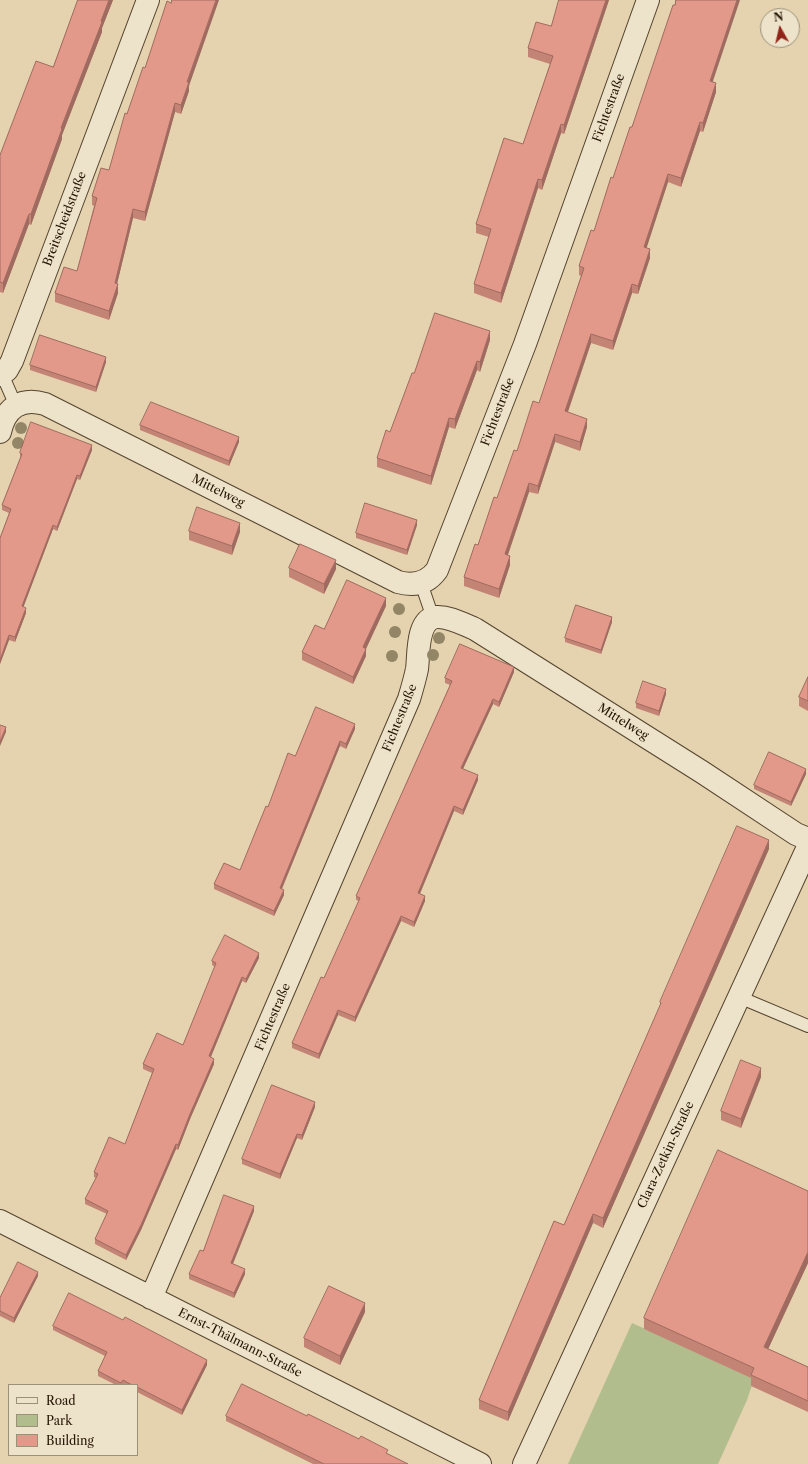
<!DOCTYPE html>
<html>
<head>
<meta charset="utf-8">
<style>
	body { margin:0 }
	#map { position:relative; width:808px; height:1464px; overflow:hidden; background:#e4d3ae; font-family:"Libre Caslon Text",serif }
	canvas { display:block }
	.legend { position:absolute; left:8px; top:1384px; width:130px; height:72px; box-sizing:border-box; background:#ede2ca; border:1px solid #9d907b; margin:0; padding:5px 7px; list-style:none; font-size:12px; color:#251504 }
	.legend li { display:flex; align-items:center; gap:8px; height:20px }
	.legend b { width:20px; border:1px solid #9d907b }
	.north { position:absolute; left:760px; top:8px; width:40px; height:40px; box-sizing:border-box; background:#ede2ca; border:1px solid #9d907b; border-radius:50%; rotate:352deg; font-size:11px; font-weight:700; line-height:16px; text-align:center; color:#251504 }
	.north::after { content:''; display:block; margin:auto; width:14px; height:18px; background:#8f2418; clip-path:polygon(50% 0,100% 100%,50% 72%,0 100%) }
</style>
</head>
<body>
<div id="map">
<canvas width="808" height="1464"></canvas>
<ul class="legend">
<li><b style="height:5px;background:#ede2ca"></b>Road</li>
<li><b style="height:11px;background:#b1bd8c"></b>Park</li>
<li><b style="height:11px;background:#e39989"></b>Building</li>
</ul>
<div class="north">N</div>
</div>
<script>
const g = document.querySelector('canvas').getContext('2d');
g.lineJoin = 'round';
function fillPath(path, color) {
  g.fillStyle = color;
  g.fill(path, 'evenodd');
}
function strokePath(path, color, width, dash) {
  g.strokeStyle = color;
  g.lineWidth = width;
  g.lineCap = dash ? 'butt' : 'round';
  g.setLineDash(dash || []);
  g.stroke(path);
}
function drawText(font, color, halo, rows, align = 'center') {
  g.font = font + ' "Libre Caslon Text",serif';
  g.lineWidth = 3;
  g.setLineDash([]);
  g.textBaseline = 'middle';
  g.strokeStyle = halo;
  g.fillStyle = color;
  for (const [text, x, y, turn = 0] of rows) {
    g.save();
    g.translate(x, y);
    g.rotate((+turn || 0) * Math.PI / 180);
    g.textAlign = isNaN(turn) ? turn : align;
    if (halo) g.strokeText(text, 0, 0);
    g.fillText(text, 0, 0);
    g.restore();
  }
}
fillPath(new Path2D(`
	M632,1323L754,1379L747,1400L718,1464H568Z`), '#b1bd8c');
const lane = new Path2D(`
	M2,374L16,406
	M421,583L433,618
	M739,997L808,1026`);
const street = new Path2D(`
	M0,375L7,370L12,361L148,0
	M0,432C5,408 21,397 45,404L398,582C413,586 427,584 437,570L525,344L648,0
	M0,1221L480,1464
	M151,1298L409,699C412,689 415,679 417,669C419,655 416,620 436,617C449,616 463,624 475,629L702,772L796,834L808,839
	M524,1464L808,847`);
strokePath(lane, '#55442e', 14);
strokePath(street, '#55442e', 24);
strokePath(lane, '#ede2ca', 12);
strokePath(street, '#ede2ca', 22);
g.fillStyle = '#928667';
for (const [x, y] of [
	[21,428],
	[18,443],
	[399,609],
	[395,632],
	[439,638],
	[433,655],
	[392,656]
]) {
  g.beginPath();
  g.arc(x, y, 6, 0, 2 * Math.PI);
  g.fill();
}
fillPath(new Path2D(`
	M78,0H113L102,28V32L62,135V139L31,225L29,224L3,293L0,292V155L53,67Z
	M609,0L564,134L561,133L542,190L538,188L501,303L474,293V284L489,237L476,233V224L523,144L550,64L528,57V48L551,26Z
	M145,68L189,86V91L181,114L175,112L145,221L133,218L117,284L118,293L109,320L55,302V293L77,271L94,206L92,205V196L109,170L127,114Z
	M713,82L716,92L703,132L700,131L681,187L668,182L646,248L650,258L638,294L632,293L613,350L591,343L568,412L587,427L580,451L555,442L538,494L529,492L508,555L510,565L499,598L464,586V577L478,545L517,451L539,403L581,276L579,275V266L594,231L632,127Z
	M490,340L480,372L477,370L455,429L449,427L431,485L377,467V458L390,432L414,373Z
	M106,362L96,392L30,370V365Z
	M140,425L239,442L229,466L140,430Z
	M92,450L80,480L77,479L57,531L53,529L23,607L26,613L15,642L9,640L0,664V538L9,513L2,510V505L20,458V453Z
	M417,525L407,555L356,538V533Z
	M189,531L240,532L232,555L189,540Z
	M289,568L336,569L324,594L289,577Z
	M386,606L366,649V656L353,684L302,660V652Z
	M612,622L601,654L565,642V638Z
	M514,672L499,707L493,704L463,769L478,780L463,815L454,811L420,894L425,901L414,927L401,921L355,1022L338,1015L319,1059L292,1048V1043L324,978L359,901L356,900V896L450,685L445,683V678Z
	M808,677V711L799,706V697Z
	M666,694L659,716L636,708V703Z
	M355,729L346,749L340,746L282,889L284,895L274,916L214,889V884L240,870L268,807L295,756Z
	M806,774L791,806L754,789V785Z
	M769,849L603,1228L593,1223L508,1421L479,1409V1400L564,1225L660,1006V1002Z
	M259,958L246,983L242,981L211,1057L214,1064L190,1119L178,1150L176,1149L141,1230L126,1260L95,1244V1239L107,1214L85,1204V1199L96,1178L94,1177V1172L125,1144L152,1073L143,1069V1064L183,1045L215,967L212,965V961Z
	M761,1077L741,1128L721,1120V1111Z
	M315,1107L302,1140L297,1138L280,1179L242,1164V1159Z
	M808,1191V1263L768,1349L808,1367V1412L751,1386V1378L644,1329V1318Z
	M254,1211L233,1264L245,1274L234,1298L189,1279V1274L203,1251Z
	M38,1276L14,1323L0,1316V1298Z
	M365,1312L340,1365L304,1347V1338Z
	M53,1326L207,1365L182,1415L137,1392V1385H116L98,1376V1371L105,1356L53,1330Z
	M226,1416L388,1454L408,1464H313L226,1421Z`), '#c38476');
fillPath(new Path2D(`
	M109,0H113L102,28V32L62,135V139L31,225V214L61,128Z
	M216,0H219L189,86V91L181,114V105L187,82Z
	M606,0H609L564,134V125Z
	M737,0H740L710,90V81Z
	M716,83V92L703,132V123Z
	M175,103V112L145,221V212Z
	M700,122V131L681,187V178Z
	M561,124V133L542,190V180Z
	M668,174V182L644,256V247Z
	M538,179V188L501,303V293Z
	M133,209V218L115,292V283Z
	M29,214V224L3,293V283Z
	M650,249V258L638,294V286Z
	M118,284V293L109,320V311Z
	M632,284V293L613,350V341Z
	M490,331V340L480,372V362Z
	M591,334V343L565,420V411Z
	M106,357V362L96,392V387Z
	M477,361V370L455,429V419Z
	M449,418V427L431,485V476Z
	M587,419V427L580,451V442Z
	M555,434V442L538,494V486Z
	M239,437V442L229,466V461Z
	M92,445V450L80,480V476Z
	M77,475V479L57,531V527Z
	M529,483V492L505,563V554Z
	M417,520V525L407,555V550Z
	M240,523V532L232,555V546Z
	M53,525V529L22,611V606Z
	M510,556V565L499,598V589Z
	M336,560V569L324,594V584Z
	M386,598V606L363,655V647Z
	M26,608V613L15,642V637Z
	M612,617V622L601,654V650Z
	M9,635V640L0,664V660Z
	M366,649V656L353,684V677Z
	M514,667V672L499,707V702Z
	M666,689V694L659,716V711Z
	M493,699V704L461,773V768Z
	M355,724V729L346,749V744Z
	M6,727V732L0,746V742Z
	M340,741V746L280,893V888Z
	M806,769V774L791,806V802Z
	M478,775V780L463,815V810Z
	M454,806V811L418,898V893Z
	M769,840V849L603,1228V1218Z
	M284,890V895L274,916V911Z
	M425,896V901L414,927V922Z
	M401,916V921L355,1022V1017Z
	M259,953V958L246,983V979Z
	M242,977V981L209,1061V1056Z
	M338,1010V1015L319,1059V1054Z
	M214,1059V1064L190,1119L178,1150V1145L190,1114Z
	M761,1068V1077L741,1128V1119Z
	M315,1102V1107L302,1140V1135Z
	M297,1134V1138L280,1179V1174Z
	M176,1144V1149L141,1230L126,1260V1255Z
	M254,1206V1211L231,1268V1263Z
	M593,1214V1223L508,1421V1412Z
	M808,1252V1263L764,1358V1347Z
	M245,1269V1274L234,1298V1293Z
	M38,1272V1276L14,1323V1318Z
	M365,1303V1312L340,1365V1356Z
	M207,1360V1365L182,1415V1410Z`), '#9f6b60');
const building = new Path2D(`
	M78,0H109L101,21L102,22L61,128L62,129L31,214H29L3,283L0,282V155L36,61L53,67Z
	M172,0H216L187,82H189L181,105L175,103L145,212L133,209L115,283L118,284L109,311L55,293L64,267L77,271L97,198L92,196L101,168L109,170L125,113L127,114L143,67L145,68L167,1L171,3Z
	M559,0H606L564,125L561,124L542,180L538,179L501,293L474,284L491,229L476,224L504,138L523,144L553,56L528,48L536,22L551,26Z
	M676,0H737L710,81L716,83L703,123L700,122L681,178L668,174L644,247L650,249L638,286L632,284L613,341L591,334L565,411L587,419L580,442L555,434L538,486L529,483L505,554L510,556L499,589L464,577L475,544L478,545L494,497L497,498L514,450L517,451L533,401L539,403L584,268L579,266L591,230L594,231L611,177L613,178L630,127H632L673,5H675Z
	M435,313L490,331L480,362L477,361L455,419L449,418L431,476L377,458L386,430L390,432L412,373H414Z
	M40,335L106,357L96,387L30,365Z
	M151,402L239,437L229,461L140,425Z
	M31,422L92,445L80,476L77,475L57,527L53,525L22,606L26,608L15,637L9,635L0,660V538L11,509L2,505L22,454L20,453Z
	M365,503L417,520L407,550L356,533Z
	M197,507L240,523L232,546L189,531Z
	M300,544L336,560L324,584L289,568Z
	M347,580L386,598L363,647L366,649L353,677L302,652L315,625L324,629Z
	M576,605L612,617L601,650L565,638Z
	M460,644L514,667L499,702L493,699L461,768L478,775L463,810L454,806L418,893L425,896L414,922L401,916L355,1017L338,1010L319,1054L292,1043L321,977L324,978L360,898L356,896L452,681L445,678Z
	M808,677V701L799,697Z
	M643,681L666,689L659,711L636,703Z
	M316,707L355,724L346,744L340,741L280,888L284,890L274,911L214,884L224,863L240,870L266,806L268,807L288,753L295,756Z
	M0,725L6,727L0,742Z
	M769,752L806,769L791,802L754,785Z
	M737,826L769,840L603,1218L593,1214L508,1412L479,1400L554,1221L564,1225L661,1003L660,1002Z
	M225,935L259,953L246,979L242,977L209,1056L214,1059L190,1114L178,1145L176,1144L141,1225L126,1255L95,1239L108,1211L85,1199L98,1174L94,1172L109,1137L125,1144L154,1069L143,1064L157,1033L183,1045L216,963L212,961Z
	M741,1060L761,1068L741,1119L721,1111Z
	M272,1085L315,1102L302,1135L297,1134L280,1174L242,1159Z
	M718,1150L808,1191V1252L764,1347L808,1367V1401L751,1375L754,1368L644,1318Z
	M224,1195L254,1206L231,1263L245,1269L234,1293L189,1274L200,1250L203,1251Z
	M18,1262L38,1272L14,1318L0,1311V1298Z
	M329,1286L365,1303L340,1356L304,1338Z
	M69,1293L123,1320L125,1317L207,1360L182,1410L137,1387V1385H132L123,1380L121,1383L98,1371L107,1352L53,1326Z
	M242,1384L307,1416L308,1414L359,1439L361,1436L388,1450L386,1453L408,1464H324L226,1416Z`);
fillPath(building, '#e39989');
strokePath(building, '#9f6b60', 1);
drawText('12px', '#251504', '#ede2ca', [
	["Fichtestraße",609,108,-70],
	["Breitscheidstraße",65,219,-69],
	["Fichtestraße",498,412,-69],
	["Mittelweg",218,491,27],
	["Fichtestraße",400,718,-68],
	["Mittelweg",623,722,32],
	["Fichtestraße",273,1017,-67],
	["Clara-Zetkin-Straße",666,1155,-65],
	["Ernst-Thälmann-Straße",240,1343,27]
]);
</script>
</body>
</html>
